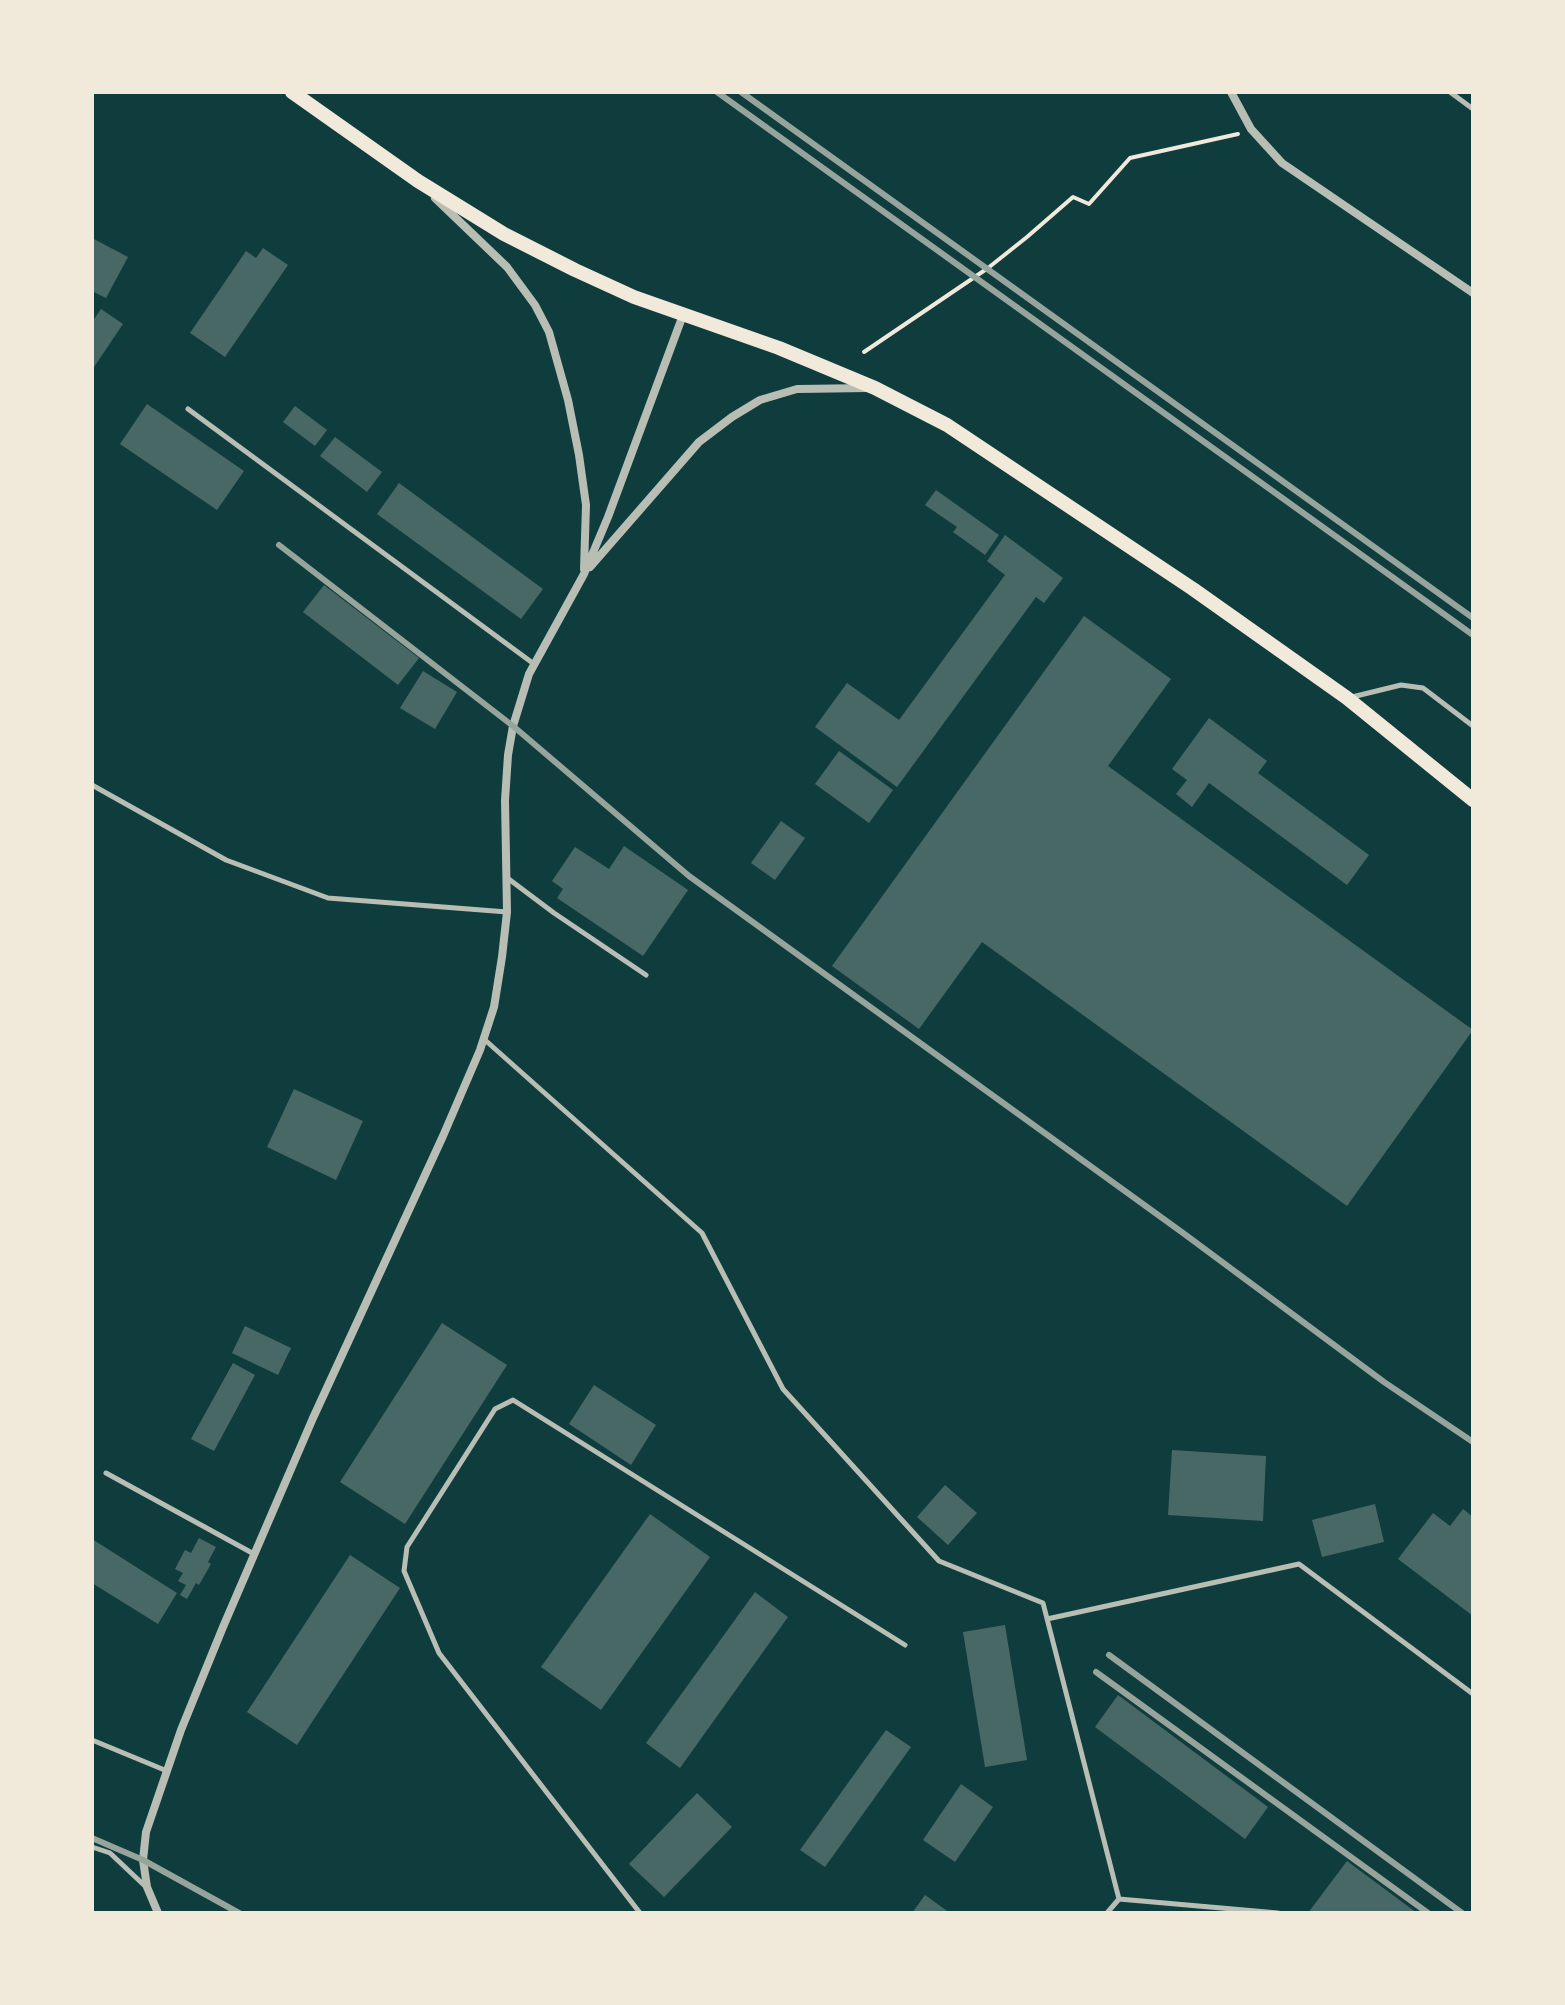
<!DOCTYPE html>
<html>
<head>
<meta charset="utf-8">
<style>
	body { margin:0 }
	#map { position:relative; width:1565px; height:2005px; overflow:hidden; background:#0f3d3e; font-family:Inter,sans-serif }
	canvas { display:block }
	.frame { position:absolute; inset:0; border:94px solid #f1e9da; pointer-events:none }
</style>
</head>
<body>
<div id="map">
<canvas width="1565" height="2005"></canvas>
<div class="frame"></div>
</div>
<script>
const g = document.querySelector('canvas').getContext('2d');
g.lineJoin = 'round';
function fillPath(path, color) {
  g.fillStyle = color;
  g.fill(path, 'evenodd');
}
function strokePath(path, color, width, dash) {
  g.strokeStyle = color;
  g.lineWidth = width;
  g.lineCap = dash ? 'butt' : 'round';
  g.setLineDash(dash || []);
  g.stroke(path);
}
fillPath(new Path2D(`
	M92,238L128,257L106,298L92,291Z
	M263,248L288,265L225,357L190,333L246,251L256,258Z
	M101,309L123,324L92,370V322Z
	M147,404L244,471L217,510L120,444Z
	M295,406L327,430L315,446L283,422Z
	M335,437L382,472L367,492L320,456Z
	M399,483L543,589L521,619L377,514Z
	M936,490L999,535L985,555L953,532L957,527L925,505Z
	M1005,535L1063,578L1044,603L1036,597L897,787L815,727L847,683L899,720L1005,575L987,561Z
	M324,585L419,658L398,685L303,612Z
	M1084,616L1171,679L1108,766L1473,1030L1347,1206L982,942L919,1029L832,966Z
	M423,671L457,692L435,729L400,708Z
	M1209,718L1267,761L1258,773L1369,855L1347,885L1209,783L1192,807L1176,794L1187,780L1172,769Z
	M839,751L893,790L869,823L815,784Z
	M781,821L805,838L775,880L751,863Z
	M624,846L688,890L643,956L557,898L563,889L552,881L575,847L609,869Z
	M294,1089L363,1121L336,1180L267,1147Z
	M442,1323L507,1365L405,1524L340,1482Z
	M245,1326L291,1348L278,1375L232,1353Z
	M233,1363L255,1375L214,1451L191,1439Z
	M594,1385L656,1425L631,1465L569,1424Z
	M1172,1450L1266,1456L1263,1521L1168,1515Z
	M945,1485L977,1513L948,1545L917,1517Z
	M1375,1504L1384,1542L1322,1557L1312,1520Z
	M1463,1509L1473,1517V1616L1398,1559L1433,1513L1450,1526Z
	M650,1514L710,1557L601,1710L541,1667Z
	M199,1538L216,1547L208,1562L211,1564L199,1585L196,1583L187,1599L180,1595L186,1585L178,1581L183,1573L175,1569L185,1550L191,1553Z
	M92,1539L177,1593L158,1624L92,1583Z
	M350,1555L400,1588L297,1745L247,1712Z
	M755,1592L788,1617L680,1768L646,1743Z
	M1005,1625L1027,1760L985,1767L963,1632Z
	M1118,1695L1268,1807L1245,1839L1095,1727Z
	M886,1730L911,1747L825,1867L800,1850Z
	M961,1784L993,1807L955,1862L923,1840Z
	M697,1793L732,1827L664,1897L629,1864Z
	M1347,1861L1417,1913H1308Z
	M925,1895L950,1913H912Z`), '#486865');
strokePath(new Path2D(`
	M864,352L988,268L1027,237L1073,197L1089,204L1130,158L1238,134`), '#f1e9da', 4);
strokePath(new Path2D(`
	M1450,92L1473,109
	M188,409L534,664
	M1352,697L1401,685L1423,688L1473,726
	M92,785L226,860L328,898L507,912
	M506,877L554,913L646,975
	M485,1040L702,1233L783,1389L939,1561L1043,1603L1119,1899L1107,1913
	M106,1473L254,1554
	M1047,1619L1299,1564L1473,1694
	M92,1740L167,1771
	M92,1847L110,1853L146,1887
	M1119,1899L1278,1913
	M640,1913L439,1653L404,1571L407,1547L495,1409L513,1400L905,1645`), '#b8beb3', 5);
strokePath(new Path2D(`
	M1231,92L1251,129L1282,163L1473,293
	M435,198L507,267L535,305L549,332L568,400L579,455L586,505L584,569
	M590,567L699,442L732,417L760,400L797,389L868,388
	M158,1913L147,1887L143,1860L146,1832L181,1730L223,1627L313,1418L443,1136L480,1050L494,1007L502,957L507,912L505,800L508,755L513,726L529,674L584,574L608,517L683,315`), '#b8beb3', 8);
strokePath(new Path2D(`
	M292,92L418,181L504,234L575,270L634,297L779,348L875,388L947,425L1193,589L1347,698L1473,800`), '#f1e9da', 14);
strokePath(new Path2D(`
	M717,92L1473,635
	M741,92L1473,618
	M279,545L513,726L689,876L1183,1233L1384,1382L1473,1442
	M1109,1655L1462,1913
	M1096,1672L1428,1913
	M92,1838L143,1860L239,1913`), '#97a49c', 6);
</script>
</body>
</html>
